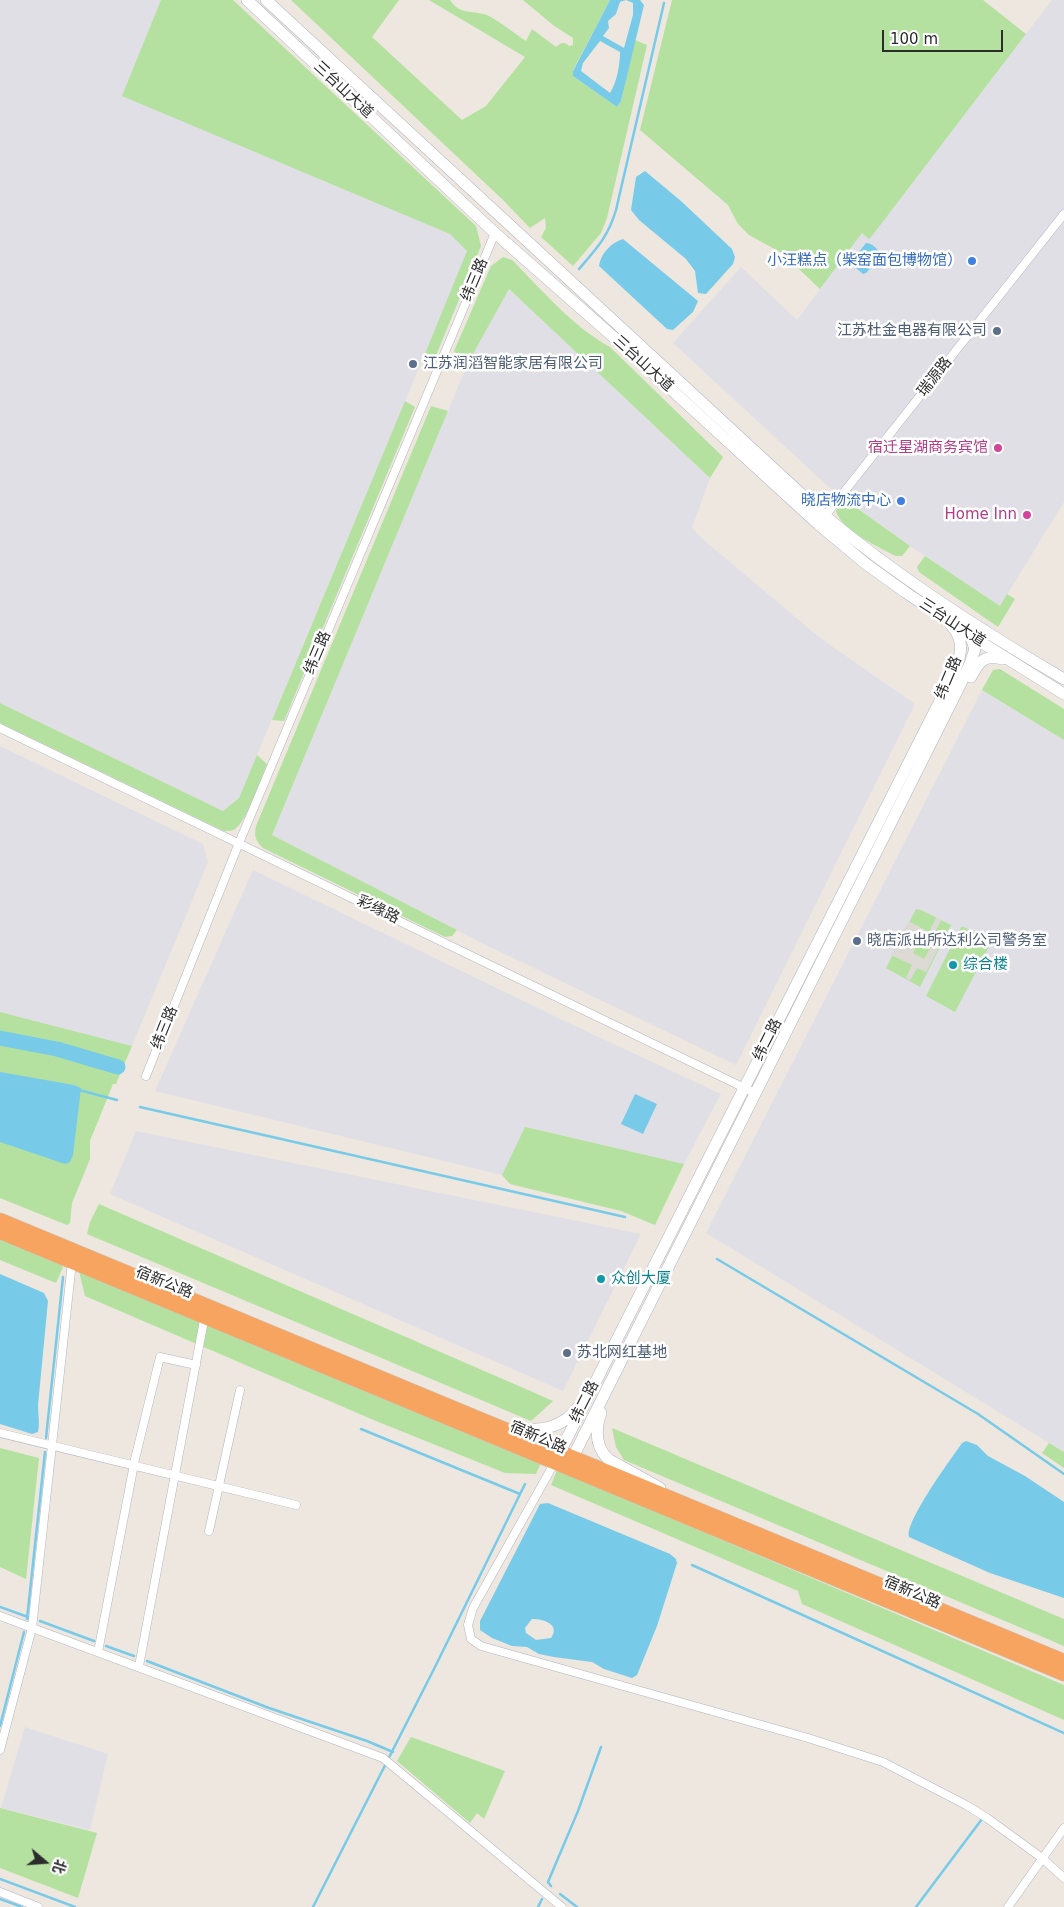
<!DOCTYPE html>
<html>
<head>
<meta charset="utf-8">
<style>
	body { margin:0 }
	#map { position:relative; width:1064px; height:1907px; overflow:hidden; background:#ede7df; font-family:"DejaVu Sans","Noto Sans SC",sans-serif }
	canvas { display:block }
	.north { position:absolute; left:20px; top:1837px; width:50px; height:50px; -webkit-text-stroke:4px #fff; paint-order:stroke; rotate:108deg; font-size:14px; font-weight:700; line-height:20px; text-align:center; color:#2c2c2c }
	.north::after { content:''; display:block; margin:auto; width:18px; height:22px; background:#2c2c2c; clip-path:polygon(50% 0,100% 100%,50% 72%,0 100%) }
	.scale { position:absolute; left:882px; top:30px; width:121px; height:22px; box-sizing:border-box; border:2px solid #2c2c2c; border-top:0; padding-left:6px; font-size:15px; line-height:18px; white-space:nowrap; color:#2c2c2c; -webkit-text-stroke:4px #fff; paint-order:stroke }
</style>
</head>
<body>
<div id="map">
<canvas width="1064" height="1907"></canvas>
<div class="north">北</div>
<div class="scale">100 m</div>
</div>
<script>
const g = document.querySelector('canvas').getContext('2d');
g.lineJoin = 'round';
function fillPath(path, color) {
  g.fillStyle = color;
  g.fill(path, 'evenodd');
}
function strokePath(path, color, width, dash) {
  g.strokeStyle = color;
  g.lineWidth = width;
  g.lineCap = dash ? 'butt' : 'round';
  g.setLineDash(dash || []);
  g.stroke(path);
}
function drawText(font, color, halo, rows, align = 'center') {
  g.font = font + ' "DejaVu Sans","Noto Sans SC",sans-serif';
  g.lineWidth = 5;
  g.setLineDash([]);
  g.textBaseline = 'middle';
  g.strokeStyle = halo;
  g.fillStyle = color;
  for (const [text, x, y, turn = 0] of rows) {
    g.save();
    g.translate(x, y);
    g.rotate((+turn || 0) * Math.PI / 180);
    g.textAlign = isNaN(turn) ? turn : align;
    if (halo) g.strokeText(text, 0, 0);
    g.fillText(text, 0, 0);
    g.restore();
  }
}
fillPath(new Path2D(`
	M0,0H211L468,251L239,798L223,811L0,703Z
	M1052,0H1064V502L1000,606L910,546L831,489L673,343L741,267L797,320L862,233L872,236Z
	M509,289L710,478L692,528L705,541L820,638L915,704L736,1065L486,945L272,835L468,363Z
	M982,690L1064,740V1452L706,1233Z
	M0,746L203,844L208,862L132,1046L0,1012Z
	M253,870L573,1025L721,1094L684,1164L526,1127L502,1175L155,1091Z
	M136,1131L641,1234L563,1391L110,1194Z
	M25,1727L108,1754L90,1830L1,1808Z`), '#e1dfe6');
fillPath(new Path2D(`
	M161,0H233L476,226L481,246L433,363L422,361L467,251L450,234L122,96Z
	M291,0H399L372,37L462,120L486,106L525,57L429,0H450C461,17 474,9 489,16C502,23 514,33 526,41L532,29L556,47C561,43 564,41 569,46L573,45V38L553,25L523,0H610L573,70V76L617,107L621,101L635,40L647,45L607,218L601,233L573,266L541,237L546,228L545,218L530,228L503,200Z
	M672,0H983L1026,34L872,236L869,239L862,233L820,289L782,253L749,235L738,224L728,205L640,130Z
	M503,257L512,260C543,291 572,326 610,347L723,457L710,478L509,289L468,363L454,351L491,266Z
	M405,401L415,407L284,721L272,720Z
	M431,406L448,411L272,835L457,930L452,936L445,937L263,848C255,840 254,836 256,826Z
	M843,498L910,546L902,556H896C880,548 841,530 836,511Z
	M925,556L1000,606L1007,594L1015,599L998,627L919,572L917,567Z
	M1000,669L1064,709V740L982,690L993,670Z
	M0,703L223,811L239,798L257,755L267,764C261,779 247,821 235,829C232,831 228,831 224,831L0,723Z
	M916,909L921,910L951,925L920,987L886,968Z
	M961,927H964L987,939L991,943L955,1012L926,996Z
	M0,1012L132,1046L116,1084H113L90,1141V1159L72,1203L70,1223L67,1225L0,1198Z
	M525,1127H526L684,1164L655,1225L621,1211L510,1184L502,1175Z
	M99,1204L535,1393L553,1401L531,1421L87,1234L90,1222Z
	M0,1237L59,1262L63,1267L56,1283L0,1260Z
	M79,1271L541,1463L536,1474L505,1473L376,1421L85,1296Z
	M612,1428L1064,1619V1646L624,1460L616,1447Z
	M1049,1443L1064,1452V1468L1042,1453Z
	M0,1448L39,1458L26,1579L0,1567Z
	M557,1470L1064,1685V1720L802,1604L798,1591L551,1485Z
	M411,1737L505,1771L484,1819L477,1813L470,1823L397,1761Z
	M0,1808L97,1833L78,1898L0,1868Z`), '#b4e19f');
fillPath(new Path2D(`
	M936,918L941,920L934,934L943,939L926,972L917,968L910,981L906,978L912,965L891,955L908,921L929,932ZM919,941L931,947L924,959L913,953Z`), '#dddad6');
fillPath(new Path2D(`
	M610,0H626L620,2L616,14L608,21L609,28L603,36L624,48L633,15V3L626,0H640L644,5L621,101L617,107L573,76V71ZM600,41L620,52C620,65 617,82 610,93L581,71L583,63Z
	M645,171L681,201L732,249L735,257L733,264L706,294L698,293L695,271L686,259L639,220L631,210L636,177Z
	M623,239L698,301L693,312L673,330L667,329L599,266C601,253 611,243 623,239Z
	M866,243C872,243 880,250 881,257L866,273L863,274L850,263Z
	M0,1072L74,1085L81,1088L73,1155L70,1162L65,1164L0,1142Z
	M635,1094L657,1104L643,1134L621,1124Z
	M0,1274L44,1293L48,1301L38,1405C38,1414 40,1423 38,1432L32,1434L0,1424Z
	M966,1441L977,1445L988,1456L1025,1476L1064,1502V1598L990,1573L909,1537C905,1521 951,1459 962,1443Z
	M548,1503L670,1554L676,1559L677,1563L657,1626L637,1675L632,1678L604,1669L592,1662L554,1657L539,1654L527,1647L512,1646L492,1638L480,1630V1621L540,1504ZM532,1619C543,1619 561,1624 551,1638L536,1640L526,1633L525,1628Z`), '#78cae9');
strokePath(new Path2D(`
	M579,269C597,248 608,237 616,210L664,3
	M79,1090L117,1100
	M140,1107L625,1217
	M717,1259L978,1414L1064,1474
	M361,1429L520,1494
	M46,1438L63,1277
	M692,1565L1064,1733
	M0,1607L28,1617
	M27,1619L45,1452
	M40,1621L94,1641
	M106,1646L134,1656
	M147,1661L269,1708L367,1741L393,1752
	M0,1726L24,1632
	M0,1879L75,1907
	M551,1886L548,1882L578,1811L601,1747
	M560,1894L577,1907
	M0,1899L22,1907
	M313,1907L435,1667L525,1484
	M538,1907L542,1899
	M916,1907L982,1819`), '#78cae9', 2.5);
strokePath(new Path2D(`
	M0,1038L57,1049L118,1067`), '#78cae9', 15);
const street = new Path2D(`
	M825,516L1064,214
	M0,728L755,1093
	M146,1076L239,843L495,233
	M0,1433L296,1505
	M555,1462L473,1608L468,1625L471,1639L481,1646L808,1738L883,1762L966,1805L987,1818L1042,1858L1064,1878
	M209,1531L240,1390
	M0,1616L383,1758L562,1907
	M98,1652L135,1459L160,1357L196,1365
	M139,1666L205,1315
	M0,1750L32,1628L72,1262
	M0,1892L38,1907
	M1008,1907L1064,1828`);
const secondary = new Path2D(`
	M247,0L495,233L626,348L818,524L866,564L905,592L971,636L1064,694
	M266,0L825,516C899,578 980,630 1064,679
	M971,677C980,660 984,655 1003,659
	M601,1413C595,1430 595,1446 608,1459L660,1488
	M510,1430C538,1430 561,1431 579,1406
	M573,1457L957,691L970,664L975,649L970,634
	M557,1458L951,679C960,660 967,642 951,625`);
const highway = new Path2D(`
	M0,1220L1064,1661
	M0,1232L1064,1674`);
strokePath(street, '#b2b5bf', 9);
strokePath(secondary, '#b2b5bf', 12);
strokePath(highway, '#c8c8c8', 15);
strokePath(street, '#fff', 8);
strokePath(secondary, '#fff', 11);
strokePath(highway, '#f7a460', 14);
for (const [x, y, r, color] of [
	[972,261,5,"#3f7fe0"],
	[997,331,5,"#5c6f8a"],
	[413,364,5,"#5c6f8a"],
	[998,448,5,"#d1479c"],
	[901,501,5,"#3f7fe0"],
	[1027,515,5,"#d1479c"],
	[857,941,5,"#5c6f8a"],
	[953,965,5,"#0f9aa8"],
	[601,1279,5,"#0f9aa8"],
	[567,1353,5,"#5c6f8a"]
]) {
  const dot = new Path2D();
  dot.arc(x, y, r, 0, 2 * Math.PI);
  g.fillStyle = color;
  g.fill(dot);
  strokePath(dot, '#fff', 2);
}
drawText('15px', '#2c2c2c', '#fff', [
	["三台山大道",343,90,43],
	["纬三路",475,280,-67],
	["三台山大道",643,364,42],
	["瑞源路",935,377,-52],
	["三台山大道",952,623,33],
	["纬三路",318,653,-67],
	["纬二路",949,678,-67],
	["彩缘路",378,910,26],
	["纬三路",165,1028,-68],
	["纬二路",768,1040,-63],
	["宿新公路",164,1283,22],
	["纬二路",585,1402,-63],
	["宿新公路",538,1438,23],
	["宿新公路",912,1593,23]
]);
drawText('15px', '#366cbe', '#fff', [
	["小汪糕点（柴窑面包博物馆）",962,261],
	["晓店物流中心",891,501]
], 'right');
drawText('15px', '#4e5e75', '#fff', [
	["江苏杜金电器有限公司",987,331,"right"],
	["江苏润滔智能家居有限公司",423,364],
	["晓店派出所达利公司警务室",867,941],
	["苏北网红基地",577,1353]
], 'left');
drawText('15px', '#b23c85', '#fff', [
	["宿迁星湖商务宾馆",988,448],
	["Home Inn",1017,515]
], 'right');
drawText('15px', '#0d838f', '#fff', [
	["综合楼",963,965],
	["众创大厦",611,1279]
], 'left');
</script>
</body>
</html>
